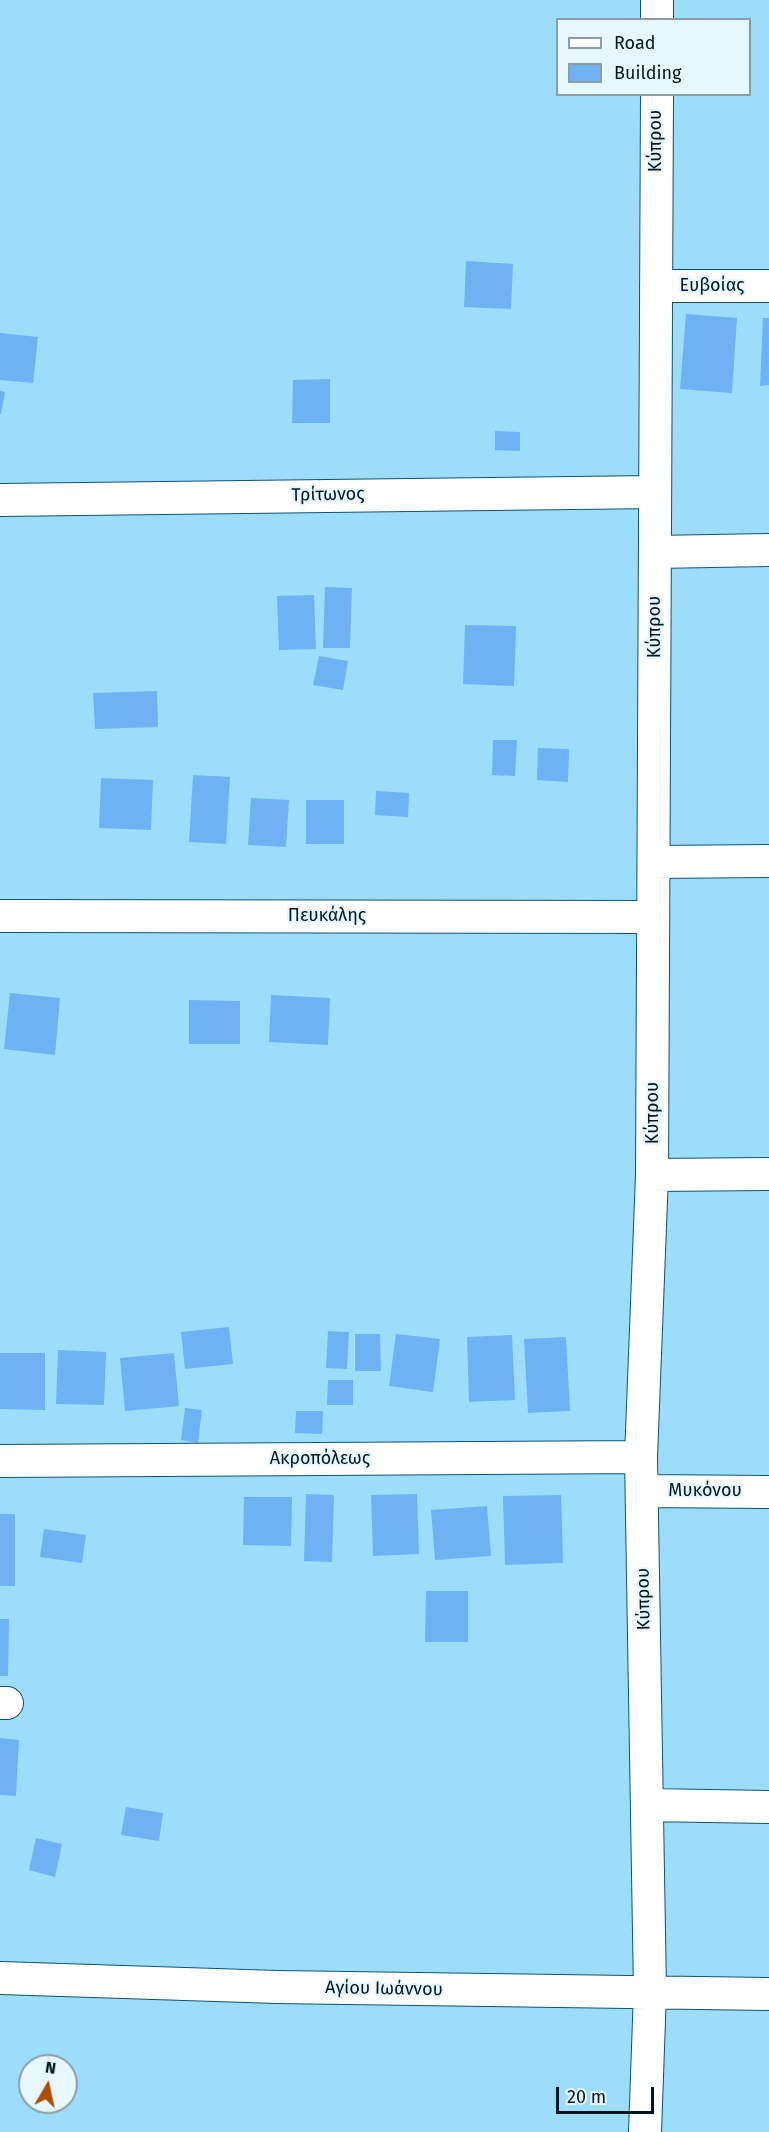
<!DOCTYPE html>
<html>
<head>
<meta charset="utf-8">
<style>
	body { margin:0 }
	#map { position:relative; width:769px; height:2132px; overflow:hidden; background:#9dddfc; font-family:"Fira Sans",sans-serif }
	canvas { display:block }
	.legend { position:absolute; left:556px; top:18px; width:195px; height:78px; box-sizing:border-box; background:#e7f7fe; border:2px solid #8b9da6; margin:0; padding:8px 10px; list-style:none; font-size:18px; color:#001721 }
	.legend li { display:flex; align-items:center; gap:12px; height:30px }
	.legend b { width:30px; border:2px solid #8b9da6 }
	.north { position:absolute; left:18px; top:2054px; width:60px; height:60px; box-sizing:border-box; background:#e7f7fe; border:2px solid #8b9da6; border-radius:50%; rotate:9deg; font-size:16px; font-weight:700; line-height:24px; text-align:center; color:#001721 }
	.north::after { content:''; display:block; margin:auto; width:21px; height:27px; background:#ad4d00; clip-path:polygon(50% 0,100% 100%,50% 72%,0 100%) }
	.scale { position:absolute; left:556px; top:2087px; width:98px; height:27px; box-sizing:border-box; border:3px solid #001721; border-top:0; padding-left:8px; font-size:18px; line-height:21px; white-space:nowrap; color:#001721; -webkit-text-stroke:4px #e7f7fe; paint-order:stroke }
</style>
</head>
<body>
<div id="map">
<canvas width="769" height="2132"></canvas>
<ul class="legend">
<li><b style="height:8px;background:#fff"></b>Road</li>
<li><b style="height:16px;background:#6eb2f3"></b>Building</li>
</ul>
<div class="north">N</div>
<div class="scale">20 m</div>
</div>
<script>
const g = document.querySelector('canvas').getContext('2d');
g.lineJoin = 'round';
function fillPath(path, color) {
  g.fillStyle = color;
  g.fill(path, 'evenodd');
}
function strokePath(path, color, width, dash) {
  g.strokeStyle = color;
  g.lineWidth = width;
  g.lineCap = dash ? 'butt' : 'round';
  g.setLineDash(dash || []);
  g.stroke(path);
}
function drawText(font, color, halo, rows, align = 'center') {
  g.font = font + ' "Fira Sans",sans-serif';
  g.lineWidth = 4.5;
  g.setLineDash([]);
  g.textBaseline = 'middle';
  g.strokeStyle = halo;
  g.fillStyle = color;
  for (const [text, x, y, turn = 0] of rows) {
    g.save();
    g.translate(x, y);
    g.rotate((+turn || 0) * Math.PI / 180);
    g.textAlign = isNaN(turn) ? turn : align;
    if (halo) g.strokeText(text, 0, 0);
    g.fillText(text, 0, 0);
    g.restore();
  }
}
fillPath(new Path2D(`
	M466,261L513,264L511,309L464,307Z
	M686,314L737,318L732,393L680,389Z
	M763,318H769V385L760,386Z
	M0,333L38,337L33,383L0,380Z
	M330,379V423H292L293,380Z
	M0,391L5,392L1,414H0Z
	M495,431L520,432V451L495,450Z
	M325,587L352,588L350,648H323Z
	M314,595L316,649L279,650L277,596Z
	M465,625L516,626L514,686L463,684Z
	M319,656L348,661L343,690L313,685Z
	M157,691L158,727L95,729L93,693Z
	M493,740H517L515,776L492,775Z
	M538,748L569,749L568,782L537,780Z
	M193,775L230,777L226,844L189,842Z
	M101,778L153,780L151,830L99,828Z
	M376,791L409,793L408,817L375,815Z
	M251,798L289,800L286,847L248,845Z
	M306,800H344V844H306Z
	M10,993L60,998L55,1055L4,1049Z
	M271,995L330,998L328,1045L269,1042Z
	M189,1000L240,1001V1044H189Z
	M229,1327L233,1364L185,1369L181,1332Z
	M328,1331L349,1332L347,1369L326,1368Z
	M355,1334H380L381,1371H355Z
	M396,1334L440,1339L433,1392L389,1386Z
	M512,1335L515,1400L469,1402L467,1337Z
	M566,1337L570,1411L528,1413L524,1339Z
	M58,1350L106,1352L104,1405L56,1404Z
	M0,1353H45V1410L0,1409Z
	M174,1353L179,1406L125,1411L120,1358Z
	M328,1380H353V1405H327Z
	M185,1408L202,1410L198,1443L181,1440Z
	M296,1411H323L322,1434L295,1433Z
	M306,1494L334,1495L332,1562L304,1561Z
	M417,1494L419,1554L373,1556L371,1495Z
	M561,1495L563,1563L505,1565L503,1496Z
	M244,1497H292L291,1546L243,1545Z
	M487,1506L491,1556L435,1560L431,1510Z
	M0,1514H15V1586H0Z
	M44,1529L86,1535L82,1563L40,1557Z
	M426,1591H468V1642H425Z
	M0,1619H9L8,1676H0Z
	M0,1738L19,1740L16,1796L0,1795Z
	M126,1807L163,1813L159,1841L121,1835Z
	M36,1838L62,1844L55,1877L29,1870Z`), '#6eb2f3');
const street = new Path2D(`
	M657,20V0
	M656,286H769
	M0,500L655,492
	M655,552L769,550
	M654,862L769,861
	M0,916L653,917
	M652,1175L769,1174
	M0,1461L641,1457
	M642,1491L769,1492
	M0,1703H7
	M648,1805L769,1807
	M0,1978L277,1987L769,1994
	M645,2132L650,1992L641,1457L652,1175L657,94`);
strokePath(street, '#0d556e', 34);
strokePath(street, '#fff', 32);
drawText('18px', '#001721', '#e7f7fe', [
	["Κύπρου",656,141,-90],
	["Ευβοίας",712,286],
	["Τρίτωνος",328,495,-1],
	["Κύπρου",655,627,-90],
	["Πευκάλης",327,916],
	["Κύπρου",653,1113,-90],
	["Ακροπόλεως",320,1459],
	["Μυκόνου",705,1491],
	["Κύπρου",644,1599,-91],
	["Αγίου Ιωάννου",384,1989,1]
]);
</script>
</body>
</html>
